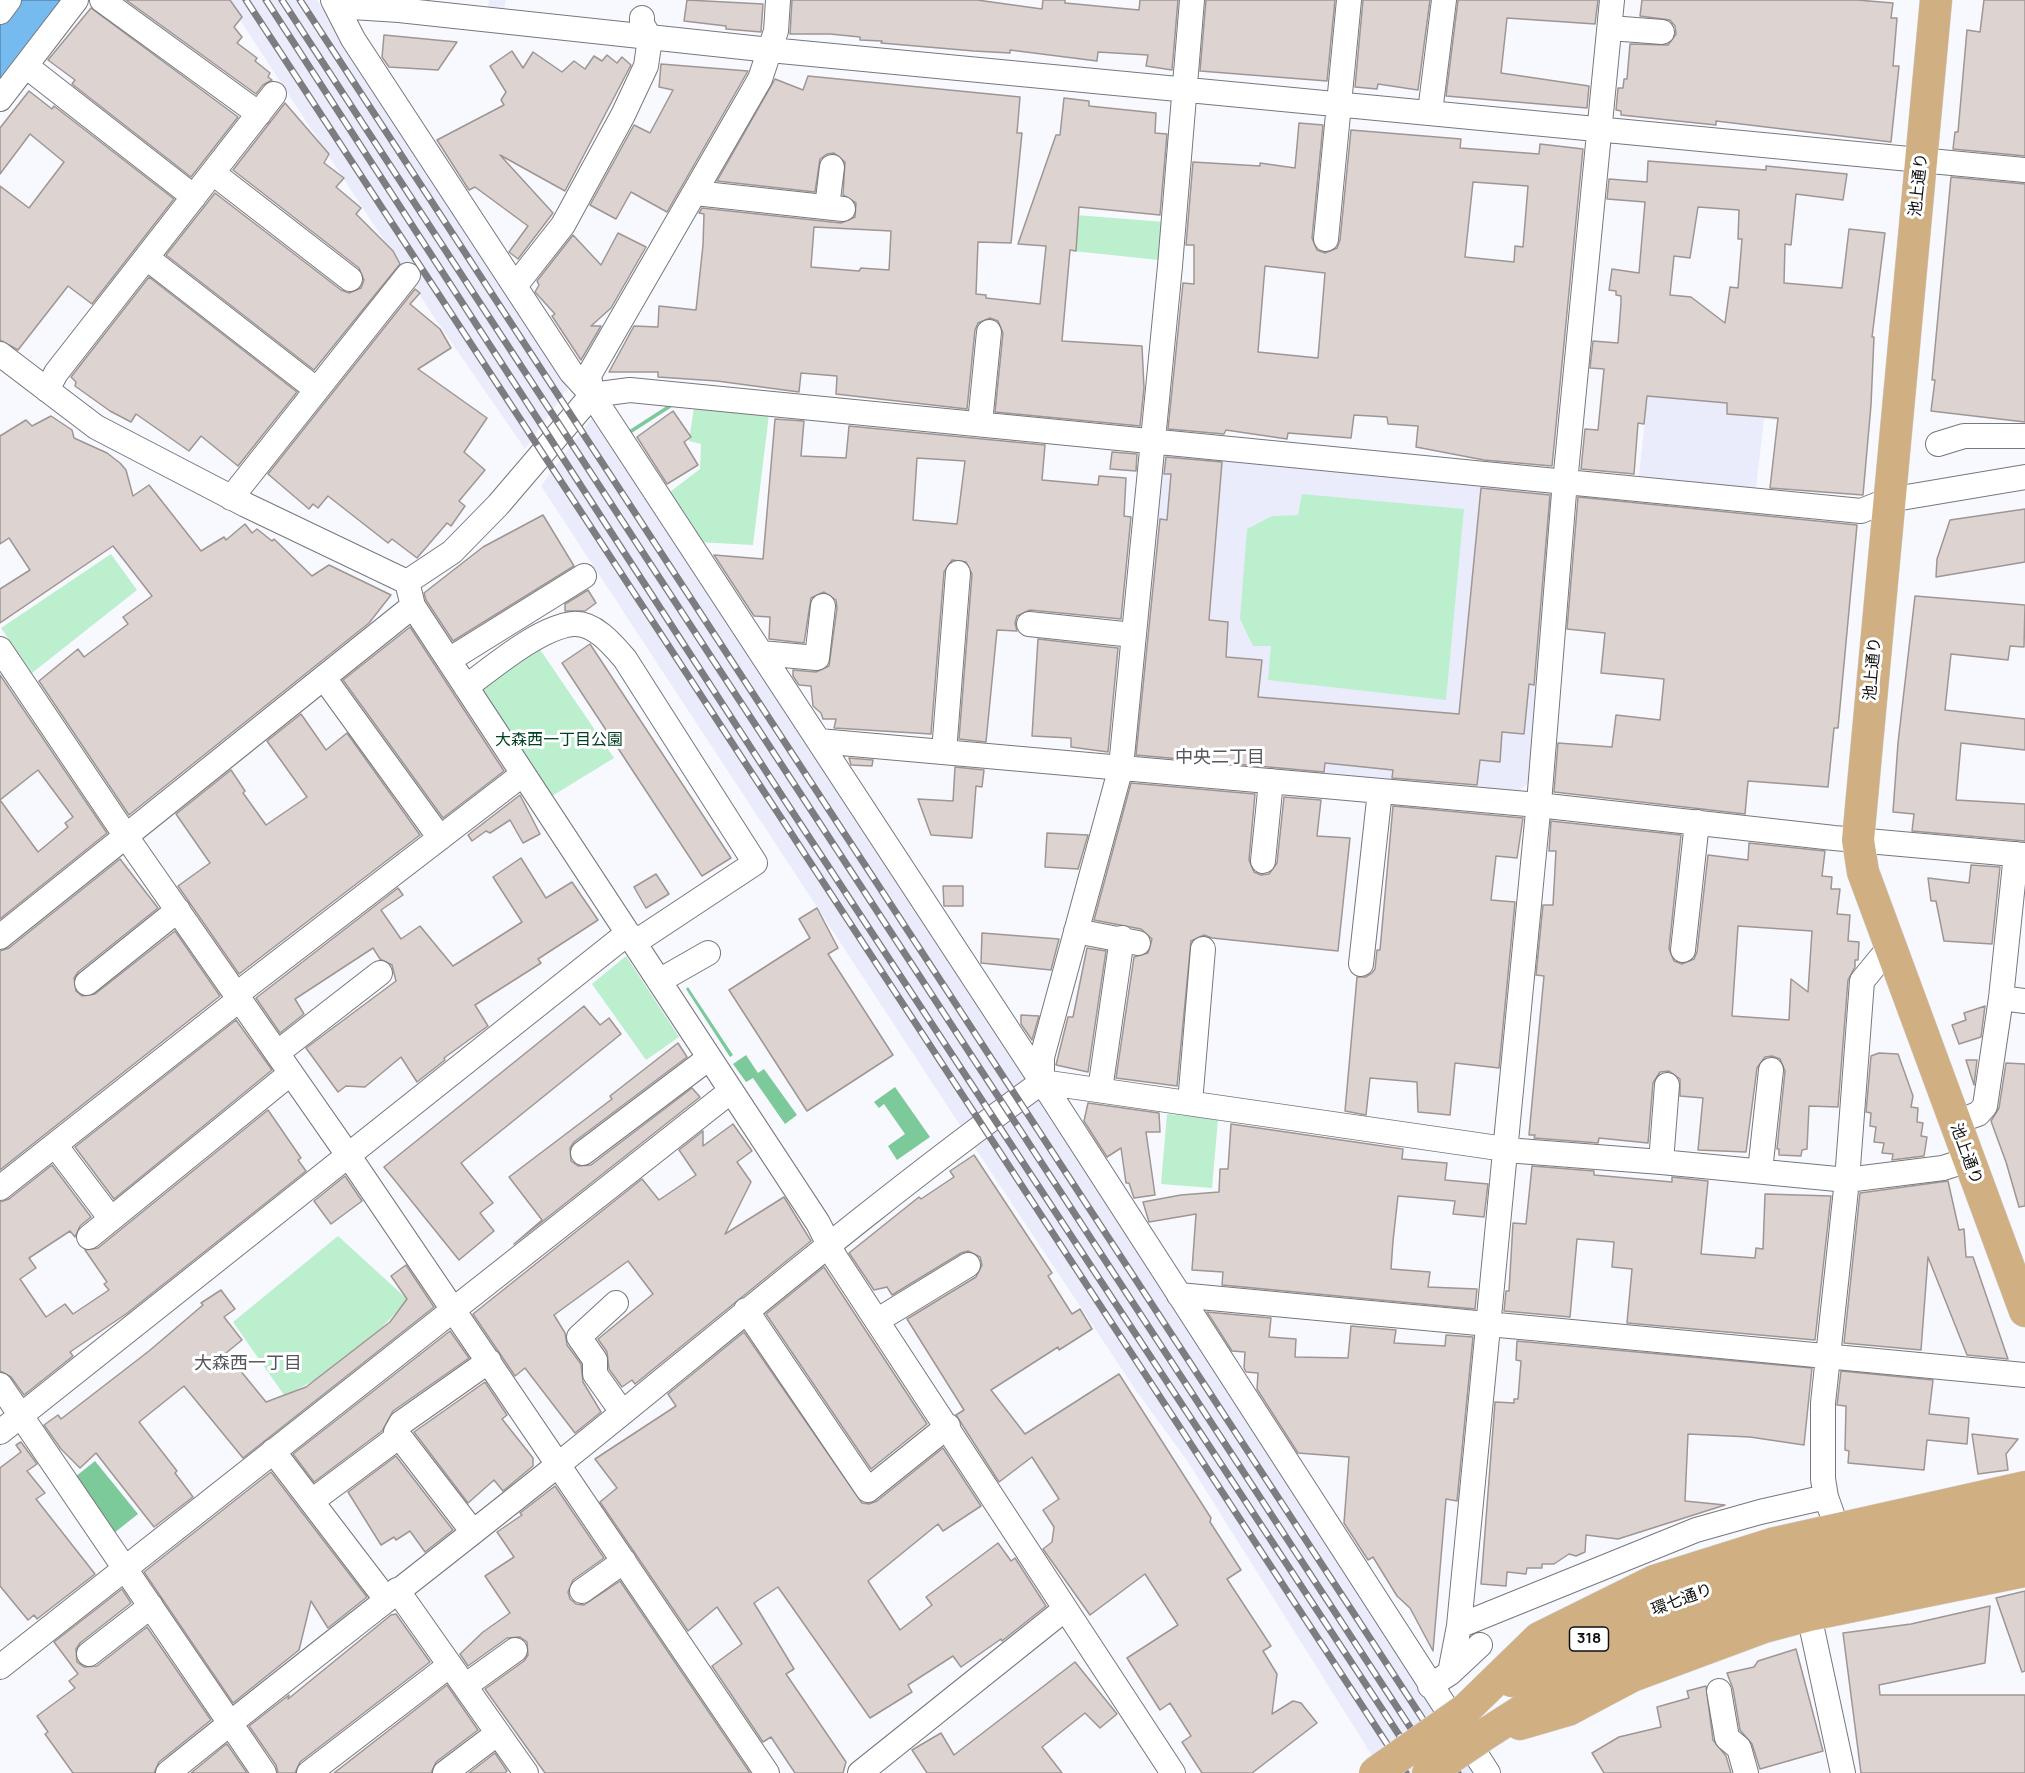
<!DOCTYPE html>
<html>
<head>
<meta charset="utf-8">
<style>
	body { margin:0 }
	canvas { display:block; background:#f8f8ff }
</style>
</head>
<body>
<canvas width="2025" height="1773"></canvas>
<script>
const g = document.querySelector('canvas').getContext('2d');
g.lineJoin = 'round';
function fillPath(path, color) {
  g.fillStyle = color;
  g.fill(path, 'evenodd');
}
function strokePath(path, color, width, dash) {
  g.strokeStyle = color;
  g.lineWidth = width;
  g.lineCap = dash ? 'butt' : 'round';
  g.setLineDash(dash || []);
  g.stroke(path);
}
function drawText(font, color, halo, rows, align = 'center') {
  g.font = font + ' Manrope,"Noto Sans JP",sans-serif';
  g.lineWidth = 6;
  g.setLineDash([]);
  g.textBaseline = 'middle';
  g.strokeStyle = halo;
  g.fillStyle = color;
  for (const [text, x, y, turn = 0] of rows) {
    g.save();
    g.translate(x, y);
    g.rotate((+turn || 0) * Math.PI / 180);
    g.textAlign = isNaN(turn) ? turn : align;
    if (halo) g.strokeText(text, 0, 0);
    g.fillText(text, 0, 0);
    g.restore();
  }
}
fillPath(new Path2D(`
	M227,0H317L571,383L525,449L434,317Z
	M489,0H506L504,10L488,8Z
	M1656,317L1797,422L1764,419L1756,488L1639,476Z
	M594,415L1481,1773H1383L1188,1462L1135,1389L973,1145L541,486Z
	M1169,450L1543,484L1555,494L1530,782L1515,794L1136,762L1130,756L1159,459Z`), '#eaecfb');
fillPath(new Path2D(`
	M1076,215L1164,222L1159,260L1073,251Z
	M694,407L769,414L753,545L697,542L666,495L700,469L701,444L689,441Z
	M1302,494L1464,509L1446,700L1268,680L1271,646H1253L1240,619L1247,529L1272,516L1298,515Z
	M111,554L137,590L32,673L1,628Z
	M539,648L614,758L552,796L480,687Z
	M626,956L679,1037L646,1060L592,984Z
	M1167,1114L1218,1119L1212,1188L1161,1184Z
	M338,1236L407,1299C381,1334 325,1380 284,1395L233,1322Z`), '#bcefce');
fillPath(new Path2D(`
	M673,402L675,405L630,434L628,431Z
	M688,987L733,1055L730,1057L686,989Z
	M746,1055L758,1073L764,1069L797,1115L785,1124L753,1078L746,1082L733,1064Z
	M895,1087L930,1137L897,1160L888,1146L905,1134L884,1104L879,1108L874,1102Z
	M95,1461L138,1514L114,1533L75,1477Z`), '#7cc999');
const water = new Path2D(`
	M17,0H66L0,86V22Z`);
fillPath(water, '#75bbef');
strokePath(water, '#5687ac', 1.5);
const building = new Path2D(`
	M126,0H230L242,17L234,27L242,37L237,43L257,58L255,61L270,73L268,77L272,80L263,85L256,94Z
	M687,0L763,4L761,32L726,29V26L684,21Z
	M792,0H977L1042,9L1043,0H1065V3L1139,10L1140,0H1178L1172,70L1146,66L1148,55L1098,52L1097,61L1010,50V53L974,51L881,43L882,41L860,40V37L830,34H790Z
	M1206,0H1335L1327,81L1200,71Z
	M1363,0H1430L1418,90L1378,84L1377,89L1355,87Z
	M1458,0H1598L1595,24L1507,18L1501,73L1589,86L1587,108L1446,96Z
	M1642,0H1857L1893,3L1891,18H1897L1893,66H1899L1891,142L1716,121V125L1621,115V111L1616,110L1618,88H1623L1624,79H1627L1630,44L1668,45L1676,34L1675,26L1670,20L1640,16Z
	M1984,0H2025V156L1953,149L1955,132H1958L1967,30L1980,32Z
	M91,8L238,117L191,177L72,84L75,80L48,60Z
	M384,35L457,42L438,70L389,67L382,57Z
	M512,51L523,68L533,52L562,72L574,61L585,69L594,56L602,61L607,55L617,63L622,57L631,65L565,191L500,155L553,213L518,259L509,252L528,226L475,187L469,190L437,140L504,105L501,100L506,92L490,66Z
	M661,64L748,71L667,212L631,192L616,219L590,205L634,125L650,133L673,90L659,87Z
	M808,76L1020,97L1017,133H1022L1011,243L978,242L976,294L986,295V298L1040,304L1046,246L1018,244L1056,135H1060L1064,98L1089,101V106L1156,113L1155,133L1167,134L1160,215L1079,207L1076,251L1070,250L1062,341L1142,346L1144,388L1140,426L995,412L1003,333L998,321L990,318L978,323L975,330L967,409L836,394L837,376L801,373L799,392L717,381L658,377V372H609L634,326L658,327L659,306L696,310L703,245L704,214L699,213L702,208L841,223L855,217L856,203L843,195L845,162L834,153L827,154L820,159L815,192L717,181L775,79L803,90ZM814,227L891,231L889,270L861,268L859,271L811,267Z
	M29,91L52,109L54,106L174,199L92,304L68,286L18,350L0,340V186L29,208L64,162L30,134L0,174V128Z
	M285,103L329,154L324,163L344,178L336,187L361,208L356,214L393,251L400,264L314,370L166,255L215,193L341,290L349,293L361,288L364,280L359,268L233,170Z
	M1299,123L1323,125L1312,238L1317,250L1325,253L1337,248L1340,240L1351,130L1461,139L1460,148L1539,154L1540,144L1583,149L1552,466L1484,460L1416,447L1418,426L1388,424L1387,417L1354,415L1351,438L1288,433L1287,439L1226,430L1224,434L1168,429L1183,283L1194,284V245H1186L1193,162L1260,166V163L1295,168ZM1473,182L1528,186L1523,247L1515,246L1514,262L1465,257ZM1265,266L1325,273L1318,358L1258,352Z
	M1648,161L1766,170V166L1847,174L1843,200L1796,194L1791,245L1785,244L1784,283L1842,288L1849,229L1885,233L1872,337H1874L1871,405L1863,495L1770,488L1778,418L1727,414V403L1647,396L1644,424L1638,423L1634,474L1581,469L1585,429L1598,430L1604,369L1590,368L1593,341L1618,343L1621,303V296L1616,295V291L1609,290L1612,269L1639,273L1645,202L1607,199L1609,179L1647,182ZM1698,207L1739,210L1738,239H1742L1738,288L1730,287L1725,323L1691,297L1670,295L1674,256L1690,258Z
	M1951,177L2025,184V422L1931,411L1935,380H1932Z
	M618,233L646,247L611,308L591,326H601L581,360L552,316L555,314L535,292L539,285L537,281L573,235L601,265Z
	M149,277L297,392L238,466L201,436L189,451L136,414L131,422L110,411L75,386L76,382L71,377Z
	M415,289L420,293L410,304L440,329L451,348L418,369L487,418L464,452L485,470L459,501L465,506L451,526L447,523L417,558L392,539L388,543L328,496L318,508L313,504L309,509L268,474Z
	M673,411L691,437L684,442L698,465L667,484L637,437Z
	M51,416L72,430L74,438L107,453L120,463L126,470L133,496L149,485L201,551L224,537L226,540L245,524L252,533L257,529L272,541L274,539L312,576L329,565L391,595L369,623L129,815L39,681L78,649L84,657L128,624L123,617L152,596L113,546L0,623V589L30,570L9,538L0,544V436L26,420L32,426Z
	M775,419L804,421L801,456L846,458L849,426L1045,445L1042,480L1098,485L1099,476L1126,478L1124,516L1131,517L1121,619L1030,610L1017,616L1015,623L1017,631L997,630L986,742L959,739L972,574L966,562L952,560L944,572L931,734L834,728L836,719H823L821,713L813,706L811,686L799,685L793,676V670L816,672L829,666L837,608L836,600L824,592L811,598L804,643L769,639L770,617L754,616L714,555L763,559ZM917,458L965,461L957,524L913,520Z
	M1112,452L1137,454L1136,471L1110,469Z
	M1166,457L1222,462L1209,620L1228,622L1226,657L1262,660L1258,697L1459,714L1481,488L1550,495L1534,685L1529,684L1524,734L1502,732L1500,762L1480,760L1477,785L1392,778L1393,770L1325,763L1324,772L1136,755L1160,519L1167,520L1171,474H1164Z
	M1578,497L1857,525L1838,728H1834L1828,787L1748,781L1745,814L1554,792L1558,743L1612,747L1616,715L1660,720L1664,679L1601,673L1605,633L1567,629Z
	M2025,509V562L1936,577L1937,559L1950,520Z
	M543,515L574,566L453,641L426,600L424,593L483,547Z
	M588,590L596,603L585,611H565V604Z
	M1915,596L2025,605L2024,647L2010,646L2008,660L1951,654L1945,710L2025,719V750L1961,743L1956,800L2025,804V841L1912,831L1914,814L1893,812L1898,743Z
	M410,627L504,771L443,818L343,680Z
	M1038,639L1118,648L1108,752L1071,747V738L1032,736Z
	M590,644L731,858L702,876L562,663Z
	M0,675L107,833L0,919V800L38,852L68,827L65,823L73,817L38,770L0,800Z
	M301,714L326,750L347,733L420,835L239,974L178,886L210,863L176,814L231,770L245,791L243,793L266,825L307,797L267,741Z
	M849,758L873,760L872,766L851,765Z
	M955,767L984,770L982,787L976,786L972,838L931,835L918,799L953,801Z
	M1131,783L1255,794L1249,860L1254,872L1261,875L1269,874L1277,863L1284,797L1321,800L1317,836L1350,838L1338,951L1212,938L1204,935L1191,941L1177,1086L1116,1078L1134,957L1148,953L1152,939L1141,929L1094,920Z
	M520,795L540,834L523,843L510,820L490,833L486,831L472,841L468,835Z
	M1393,806L1523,818L1517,858L1496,856L1491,900L1515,902L1499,1068L1455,1063L1450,1115L1418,1112L1417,1082L1370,1078L1366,1115L1345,1111L1357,977H1366L1372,973L1375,969L1377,950H1380Z
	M1551,821L1681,835L1669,949L1674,961L1682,964L1694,959L1697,952L1708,855L1748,860L1749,843L1825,851L1822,876L1832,877L1831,889H1840L1837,914L1850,915L1848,941L1859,942L1858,960H1855V967L1848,980L1838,1107L1809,1106L1807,1149L1802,1150L1801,1156L1779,1155V1149H1777L1785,1071L1780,1059L1772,1056L1765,1057L1757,1068L1746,1152L1698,1150L1703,1098L1680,1096V1079L1669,1071L1660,1072L1653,1083L1648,1143L1599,1138L1598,1143L1534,1138L1535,1135H1529L1544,976L1536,975L1543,905H1553L1556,851H1549ZM1738,926L1812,931L1808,992L1791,979L1789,1020L1732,1016Z
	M1047,833L1088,835L1078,869L1045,867Z
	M521,858L546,898L572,882L598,920L538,959L541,963L475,1005L488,1026L444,1058L445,1060L417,1082L401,1057L365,1087L346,1086L338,1092L306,1048L396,981L392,965L380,959L373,948L295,999L304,1014L280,1033L256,998L398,888L403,895L381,910L401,939L420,926L453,966L522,922L493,877Z
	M120,859L158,908L78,972L74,978L76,991L82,996L95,994L175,931L220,996L0,1170V951L9,948Z
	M1971,865L2000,867L1992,944L1944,941L1936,901H1931L1928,878L1969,883Z
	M656,874L669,894L646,908L634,887Z
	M943,886H963V906H944Z
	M817,908L838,948L828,954L893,1055L807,1111L729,990L810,938L799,919Z
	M982,933L1059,939L1051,970L981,963Z
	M1087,948L1106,951L1088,1072L1056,1065L1068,1017H1073Z
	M584,1006L600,1025L609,1018L621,1034L461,1163L493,1203L480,1213L494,1231L459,1260L384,1167Z
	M1985,1006L1981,1037L1959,1044L1952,1025L1966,1020L1964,1013Z
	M1021,1015L1039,1016L1032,1040L1021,1024Z
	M236,1020L272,1070L114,1199L75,1147Z
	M678,1043L687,1057L574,1142L570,1148L571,1161L578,1166L591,1165L692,1088L700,1097L514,1244L542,1220L509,1177L612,1099L610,1096Z
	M1879,1053L1898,1054L1913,1096L1911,1107L1918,1108L1917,1122L1923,1123L1921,1136L1927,1137L1924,1156L1892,1160L1893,1154L1882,1153L1884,1143L1874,1142L1876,1127L1870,1126L1871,1113L1866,1112L1871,1056Z
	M1966,1060H1977L1974,1085Z
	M2006,1063L2025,1064V1206L2019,1207L2006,1162L1991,1121L1999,1108Z
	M1088,1103L1159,1113L1160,1132H1146L1155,1195L1134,1198L1129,1183H1126L1121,1148L1107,1157L1084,1121Z
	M268,1110L301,1158L298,1160L306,1171L126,1314L70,1352L73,1356L24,1395L11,1377L0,1371V1202L9,1199L52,1165L91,1217L80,1226L75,1237L70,1231L29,1258L36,1268L20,1279L46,1317L65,1304L73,1314L109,1290L104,1284L107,1282L85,1250L98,1248Z
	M733,1124L752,1151L737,1162L751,1182L725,1234L784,1197L811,1241L635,1384L632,1380L622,1387L609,1369L607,1352L598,1339L653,1294L628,1261L554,1315L565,1333L567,1345L581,1364L583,1382L601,1412L575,1433L525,1368L515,1376L473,1314L642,1179L659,1200L696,1175L679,1150L703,1131V1146Z
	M1231,1124L1403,1149L1402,1159L1447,1163L1445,1180L1488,1184L1484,1217L1453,1214L1455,1201L1398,1196L1393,1241L1391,1269L1430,1272L1428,1287L1477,1289L1475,1309L1222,1285L1223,1272L1192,1270L1196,1214L1149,1222L1143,1202L1181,1195L1219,1192L1220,1169H1228Z
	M974,1155L1052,1273L1048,1276L1072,1314L1080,1309L1092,1329L1059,1350L1058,1347L991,1390L1025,1434L1119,1374L1211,1518L1210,1522L1241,1570L1227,1579L1271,1646L1263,1651L1277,1674L1272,1714L1293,1701L1301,1703L1317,1723L1252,1773H1202L1182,1742L1191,1736L1170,1703L1160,1710L1127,1658L1178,1625L1145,1574L1090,1615L1043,1549L1052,1542L1054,1527L1043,1510L1059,1499L1032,1457L999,1482L956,1415L964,1410L907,1319L976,1277L982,1265L980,1257L968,1251L961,1253L892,1295L887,1287L874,1290L849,1253L919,1197L921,1199L954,1177L950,1171Z
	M1532,1166L1594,1171V1175L1672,1182V1177L1708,1181L1701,1254L1755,1258L1756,1248L1763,1249L1765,1194L1831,1196L1815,1340L1627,1323L1632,1269L1612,1267L1614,1242L1577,1239L1570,1317L1504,1311L1506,1291H1509L1513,1223L1526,1224Z
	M345,1176L362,1201L331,1224L314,1201Z
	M1948,1181L1959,1230L1964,1229L1966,1257H1973L2008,1359L1967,1355L1928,1257L1921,1350L1844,1343L1860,1193Z
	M406,1265L434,1307L243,1458L184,1386L139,1422L177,1471L175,1473L193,1497L154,1527L96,1453L80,1468L61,1449L44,1425L58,1415L61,1419L149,1351L203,1305L201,1303L221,1290L235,1309L224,1317L242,1340L226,1353L266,1402L306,1387L390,1322L407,1299L391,1276Z
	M824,1267L927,1424L871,1469L766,1314Z
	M1207,1312L1271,1318L1269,1337L1296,1339L1295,1357L1348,1358L1351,1326L1396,1330L1394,1343L1445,1346L1446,1335L1473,1337L1457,1501L1446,1499L1433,1651L1410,1608L1397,1596L1373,1557L1368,1560L1344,1523L1349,1457L1298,1453L1257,1389L1258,1373L1246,1372L1244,1368L1245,1352L1232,1351Z
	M450,1331L469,1358L393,1411L382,1431L314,1482L293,1454Z
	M744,1332L862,1503L869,1504L877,1501L943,1448L981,1506L943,1531L938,1524L868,1581L900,1630L932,1605L926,1597L998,1543L1011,1561L1015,1558L1046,1606L1002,1641L1001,1639L961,1667L953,1656L908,1685L912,1692L870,1718L778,1587L754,1603L794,1669L786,1674L846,1762L843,1773H795L771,1737L763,1742L712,1666L742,1644L717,1607L688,1631L600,1502L617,1488L595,1459L676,1406L668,1394Z
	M1517,1341L1812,1368L1804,1445L1750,1437L1688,1434L1685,1501L1725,1505L1618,1539L1586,1535L1585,1552L1576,1556L1569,1554L1554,1564H1542V1568H1527L1526,1574L1507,1572L1506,1586L1481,1584L1495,1402L1514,1403V1399H1518L1521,1361L1516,1360Z
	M1841,1371L1933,1380L1929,1414L1969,1418L1967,1444L1927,1440L1924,1470L1848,1463L1849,1451L1845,1450L1846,1406L1837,1405Z
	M485,1382L507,1415L502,1419L533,1458V1466L503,1491L494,1480L468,1503L414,1432Z
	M1972,1434L2018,1439L2006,1454L2008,1470L1978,1474Z
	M21,1442L37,1464L27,1471L45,1493L36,1499L95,1574L37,1619L34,1615L28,1620L0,1586V1468L21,1452L16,1445Z
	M396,1456L453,1530L425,1552L410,1531L396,1540L394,1537L381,1545L348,1492Z
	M271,1472L367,1597L328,1628L311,1601L299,1650L233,1703L144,1572Z
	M555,1486L604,1558L573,1580L568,1592L570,1599L576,1604L584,1605L620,1581L750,1773H545L485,1689L524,1661L528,1655L527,1642L520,1637L507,1638L468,1666L460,1654L483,1632L510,1613L485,1576L514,1557L497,1532L522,1515L520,1513Z
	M122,1589L131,1603L80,1643L76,1649L77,1662L84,1667L97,1666L147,1627L211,1720L159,1762L154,1773H73L45,1734L48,1732L37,1716L75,1688L69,1681L78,1674L54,1642Z
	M2025,1591V1671L2022,1672L1996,1598Z
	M1990,1606L1985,1663L1879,1685L1880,1695H2025V1773H1861L1843,1633L1911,1624Z
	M396,1614L430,1662L300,1762L295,1773H278L276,1765L249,1726L289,1695L288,1699L391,1615Z
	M1796,1649L1823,1751L1760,1769L1752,1744L1740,1730L1733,1689L1727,1673L1754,1667L1758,1661Z
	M1075,1662L1117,1714L1100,1728L1085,1713L1042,1747L1062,1773H927L912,1750L941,1733L954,1755Z
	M447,1685L478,1730L436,1762L431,1773H334Z
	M1706,1686L1713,1740L1726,1756L1731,1773H1604L1592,1753L1619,1737L1661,1727L1657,1707L1689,1698L1687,1691Z
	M227,1744L247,1773H191L225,1745Z
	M495,1753L507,1771L505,1773H469Z`);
fillPath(building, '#ddd4d1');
strokePath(building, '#9e9693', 1.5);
const minor = new Path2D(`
	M102,0L259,114
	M333,0L353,39L571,372L592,395L1042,1082L1488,1773
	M337,6L399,10L770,50L2025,170
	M0,12L9,0
	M1610,28L1662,32
	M26,66L194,197
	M0,99L76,0
	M1430,112L1444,0
	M213,173L350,279
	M695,193L843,209
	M827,207L832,167
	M1326,239L1349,0
	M147,258L308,383
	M515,286L563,225L623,115L646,66L650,38L642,24V18
	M0,354L96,427L246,505L407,582
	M47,390L56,373L274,94
	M592,395L589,375L760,79L776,31L778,0
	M980,423L989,332
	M1938,444L1964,436H2025
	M231,498L408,275
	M407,582L452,552L498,505L592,395L630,390L1861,511L1889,500L2025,477
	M407,582L413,606L818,1223L835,1257L1173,1773
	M1029,624L1133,635
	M0,649L132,845L357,1168L767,1773
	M761,653L817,658L823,606
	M449,660L584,576
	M324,678L440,838
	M466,687C493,667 540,627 573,624C594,622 613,645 625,659L755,863L634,943
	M819,741L1538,805L1834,838L2025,855
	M944,752L958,573
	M1263,861L1271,781
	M1076,931L1138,943
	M0,937L413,606
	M1683,950L1697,822
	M1361,964L1380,791
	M659,981L708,953
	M87,983L178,910
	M237,994L523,774
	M2001,998L2025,1001
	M277,1053L380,973
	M1042,1082V1057L1121,767L1170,266L1192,0
	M1100,1090L1122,938
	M1190,1103L1203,949
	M1955,1122L1978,1114L1985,1106L2001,998L2016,854
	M55,1145L111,1219
	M583,1153L709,1058
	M1661,1162L1667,1085
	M1760,1171L1771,1070
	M0,1188L240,999
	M89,1237L291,1073
	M1179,1295C1461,1323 1743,1346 2025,1375
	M616,1303L579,1337L595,1360V1374L622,1412
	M746,1310L868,1490L948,1426
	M878,1320L968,1265
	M0,1385L264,1773
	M0,1432L628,933
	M273,1451L386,1599
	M1826,1497L1823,1479V1403L1847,1180L1862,981L1890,947
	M312,1501L398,1437
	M473,1532L396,1432L401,1423L489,1361
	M397,1590L526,1773
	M582,1591L624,1561
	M1809,1615L1843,1773
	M1459,1626L1540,791L1564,493L1612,0
	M89,1654L151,1606
	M0,1667L731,1091
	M1450,1673L1480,1645
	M465,1686L515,1650
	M1430,1686L1450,1673L1459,1626L1696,1530L1760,1512L1826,1497L1837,1528
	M1719,1691L1727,1738L1739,1748L1746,1773
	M168,1773C297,1669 429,1568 559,1464C719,1336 875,1202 1042,1082L1519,1151L1661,1162L1847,1180L1943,1168L1968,1160
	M309,1773L450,1665
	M445,1773L498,1733
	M860,1773L1065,1609`);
const major = new Path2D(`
	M1936,0L1858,840L1863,872L2025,1311
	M1512,1681C1577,1642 1646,1610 1719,1586C1818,1554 1923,1538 2025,1516
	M1466,1709L1539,1638L1654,1581L1775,1543L2025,1487
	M1520,1724L1568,1710L1632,1676L1764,1627L1809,1615L2025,1571
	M1484,1735C1552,1691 1620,1649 1697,1621C1802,1583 1916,1566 2025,1543`);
strokePath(minor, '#77777e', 26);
strokePath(major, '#d4d4d4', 33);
strokePath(minor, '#fff', 24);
strokePath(major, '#d0b082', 32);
const rail = new Path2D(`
	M246,0L1406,1773
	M266,0L784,799L1424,1773
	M282,0L1440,1773
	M300,0L1458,1773`);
strokePath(rail, '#7d7d81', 7);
strokePath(rail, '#fff', 4.5, [14]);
const majorBridge = new Path2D(`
	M1375,1773L1466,1709
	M1428,1773L1484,1735`);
strokePath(majorBridge, '#d4d4d4', 33, []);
strokePath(majorBridge, '#d0b082', 32);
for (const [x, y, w] of [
	[1589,1639,39]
]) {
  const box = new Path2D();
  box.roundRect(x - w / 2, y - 12, w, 24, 4.5);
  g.fillStyle = '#fff';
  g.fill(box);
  strokePath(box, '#0e0e10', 1.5);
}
drawText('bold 15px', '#0e0e10', null, [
	["318",1589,1639]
]);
drawText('16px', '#0e0e10', '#fff', [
	["池上通り",1919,185,-84],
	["池上通り",1873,669,-85],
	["池上通り",1966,1154,70],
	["環七通り",1682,1600,-20]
]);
drawText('16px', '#004023', '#fff', [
	["大森西一丁目公園",559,741]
]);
drawText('18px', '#56575e', '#fff', [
	["中央二丁目",1220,758],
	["大森西一丁目",248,1364]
]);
</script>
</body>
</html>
